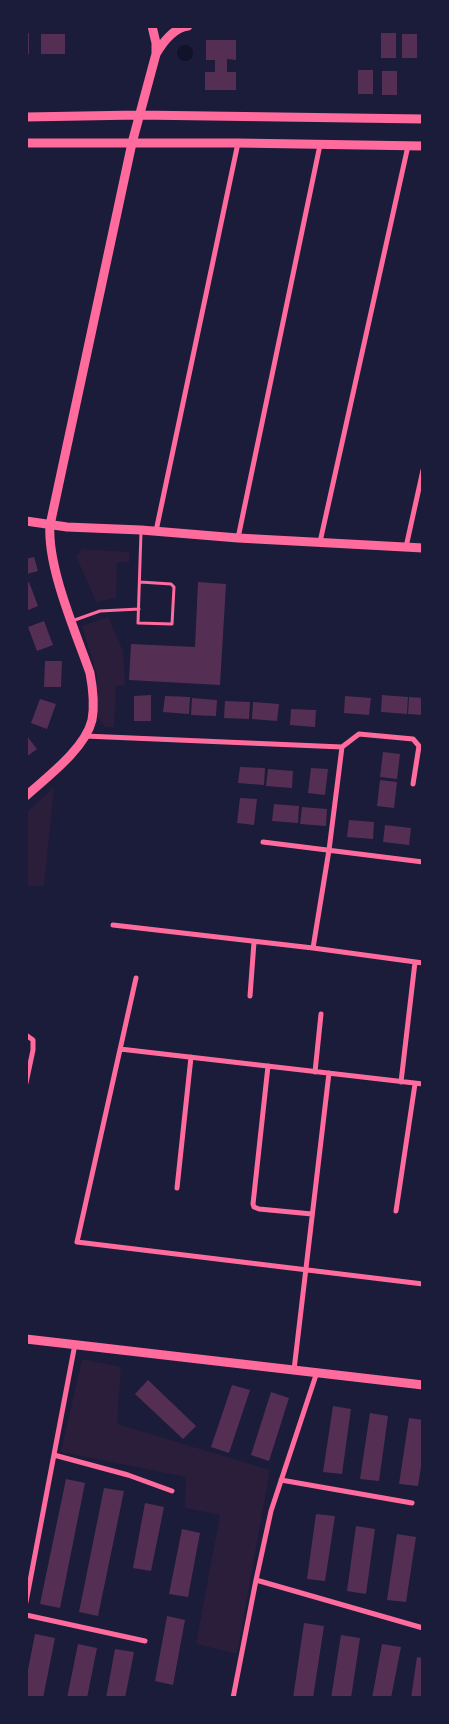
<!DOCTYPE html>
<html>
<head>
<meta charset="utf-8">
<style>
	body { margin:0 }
	#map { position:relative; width:449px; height:1724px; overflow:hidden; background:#1b1b3a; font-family:"Open Sans",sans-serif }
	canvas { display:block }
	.frame { position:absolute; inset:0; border:28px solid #1b1b3a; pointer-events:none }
</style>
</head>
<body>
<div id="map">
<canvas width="449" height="1724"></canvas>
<div class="frame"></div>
</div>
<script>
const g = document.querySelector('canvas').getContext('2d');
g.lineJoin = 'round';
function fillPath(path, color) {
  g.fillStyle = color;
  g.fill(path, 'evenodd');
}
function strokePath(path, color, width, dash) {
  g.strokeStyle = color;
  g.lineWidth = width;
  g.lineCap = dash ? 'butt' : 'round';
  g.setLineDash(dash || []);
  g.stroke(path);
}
fillPath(new Path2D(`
	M82,549L129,552V562L117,563L116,598L96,602L76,556Z
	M108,617L123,651L125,685L116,686L114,727H105L96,715L97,676L82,626Z
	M54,787L44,886H26V813Z
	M82,1359L121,1367L117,1424L270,1470L237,1654L196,1644L220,1515L185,1508L186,1477L61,1452Z`), '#2a1e3b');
fillPath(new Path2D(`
	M177 53a8 8 0 1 1 16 0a8 8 0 1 1-16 0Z`), '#12122b');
fillPath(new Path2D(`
	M29,33V54H26V34Z
	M381,33H396V58H381Z
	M41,34H65V54H41Z
	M402,34H417V58H402Z
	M206,40H236V60L227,59V72H236V90H205V72H215V60H206Z
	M358,70H373V94H358Z
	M382,71H397V95H382Z
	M34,557L38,571L27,574L26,559Z
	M29,582L38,606L26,611V583Z
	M198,582L226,584L220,685L129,680L131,644L195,647Z
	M44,621L53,645L37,651L28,627Z
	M45,661H62L61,687H44Z
	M151,695V721H134V696Z
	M382,695L408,697L407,714L381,712Z
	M165,696L190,697L189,714L163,712Z
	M345,696L371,698L369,715L344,713Z
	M409,697L423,698V715L408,714Z
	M192,698L217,700L216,716L191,715Z
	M40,699L56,704L47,729L31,723Z
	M225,701L250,702L249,719L224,718Z
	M253,702L279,704L277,721L252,719Z
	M291,709L316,710L315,727L290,725Z
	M26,735L37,749L26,757Z
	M383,752L400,754L397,779L380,777Z
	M240,767L265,768L264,785L238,783Z
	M311,768L328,769L325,795L308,793Z
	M268,769L293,771L292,788L266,786Z
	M380,780L397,782L394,808L377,806Z
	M240,798L257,799L254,825L237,823Z
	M274,804L299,806L298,823L272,821Z
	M302,807L327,809L326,826L300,824Z
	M349,820L374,822L373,839L347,837Z
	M385,825L411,828L409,845L383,842Z
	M148,1380L196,1426L183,1439L135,1394Z
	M232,1385L250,1390L229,1453L211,1447Z
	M271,1392L289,1398L269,1461L251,1455Z
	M333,1406L351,1409L342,1474L323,1472Z
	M370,1413L388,1416L379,1481L360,1479Z
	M409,1418L423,1420V1454L418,1486L399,1484Z
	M66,1479L85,1483L60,1608L40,1604Z
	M104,1488L124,1491L98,1616L79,1612Z
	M145,1503L164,1507L151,1571L133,1568Z
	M316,1514L335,1516L325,1581L307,1579Z
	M356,1526L375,1529L366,1594L347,1591Z
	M182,1529L200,1533L188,1597L169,1594Z
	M397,1534L416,1537L406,1602L387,1600Z
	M167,1616L185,1620L173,1685L155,1681Z
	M304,1623L324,1626L313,1698H293Z
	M35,1634L55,1638L43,1698H26V1680Z
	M341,1635L360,1638L351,1698H331Z
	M78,1644L97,1648L87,1698H67Z
	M382,1644L401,1647L391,1698H372Z
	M115,1649L134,1652L125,1698H106Z
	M417,1657L423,1658V1698H411Z`), '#542f53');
strokePath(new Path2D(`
	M140,582L171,584L174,587L172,624L138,623L141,532
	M72,621L100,611L139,609`), '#ff6b9d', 3);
strokePath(new Path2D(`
	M156,531L238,143
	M238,538L320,145
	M320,542L408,146
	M406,547L423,470
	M85,736L342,747L359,734L413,739L419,746L413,784
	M263,842L423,862
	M113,925L313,948L423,963
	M313,948L329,850L342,747
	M136,978L77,1242L423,1284
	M250,996L254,942
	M26,1035L33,1040V1050L26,1083
	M120,1049L423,1084
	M268,1066L253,1204L254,1207L259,1209L312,1214
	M315,1072L321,1014
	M401,1082L415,962
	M177,1188L191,1057
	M396,1211L415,1084
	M294,1370L329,1073
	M54,1455L128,1475L172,1491
	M281,1480L412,1503
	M256,1580L423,1628
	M26,1602L75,1344
	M26,1615L145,1641
	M233,1698L256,1580L271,1511L317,1372`), '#ff6b9d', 5);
strokePath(new Path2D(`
	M156,54C163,42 173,28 188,26
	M26,117L138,115L423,119
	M26,143H238L423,146
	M26,521L67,527L141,530L238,538L423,548
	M26,796C47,777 85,749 92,720C95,704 93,689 90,673C76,633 47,567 50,525L132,143L156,54V43L152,26
	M26,1339L423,1385`), '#ff6b9d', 9);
</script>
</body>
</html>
